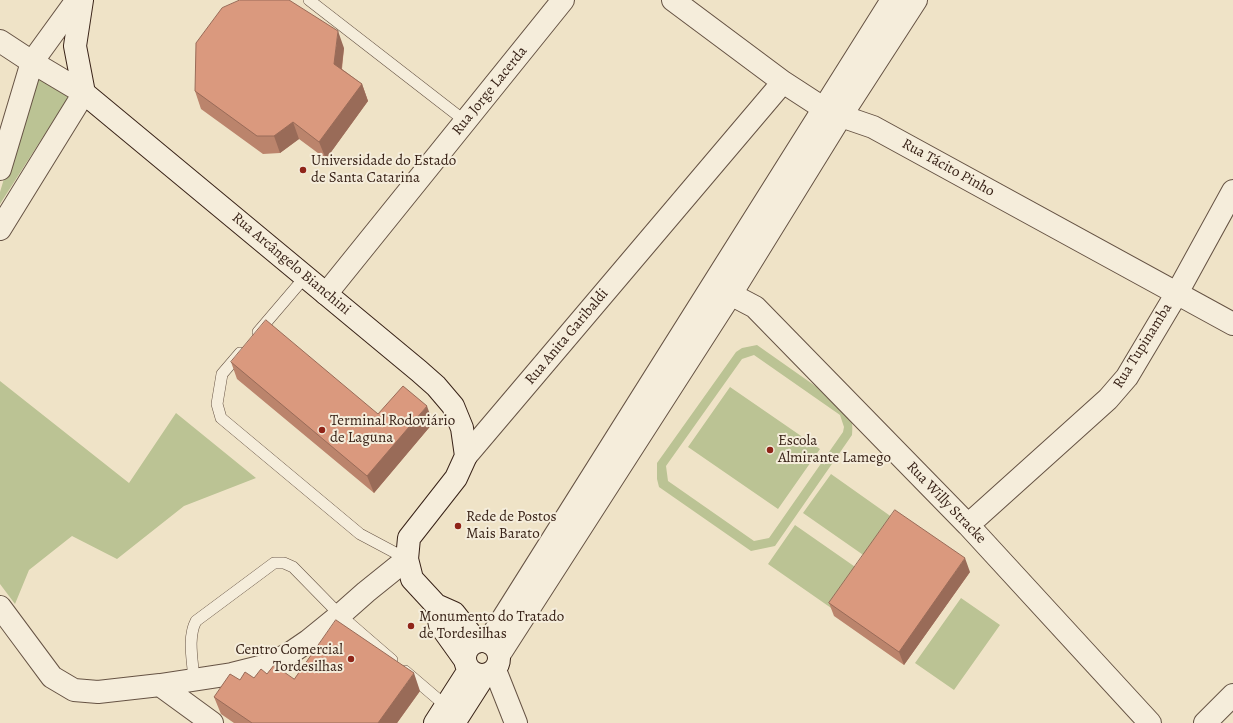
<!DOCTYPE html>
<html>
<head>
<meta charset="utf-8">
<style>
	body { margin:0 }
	canvas { display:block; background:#efe3c7 }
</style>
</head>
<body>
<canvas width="1233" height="723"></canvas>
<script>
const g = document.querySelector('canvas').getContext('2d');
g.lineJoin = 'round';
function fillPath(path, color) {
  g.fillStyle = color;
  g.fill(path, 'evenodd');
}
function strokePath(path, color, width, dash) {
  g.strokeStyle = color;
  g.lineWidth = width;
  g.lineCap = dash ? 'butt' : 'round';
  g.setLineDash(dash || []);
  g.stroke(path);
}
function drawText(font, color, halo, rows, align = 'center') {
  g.font = font + ' Alegreya,serif';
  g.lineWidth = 4;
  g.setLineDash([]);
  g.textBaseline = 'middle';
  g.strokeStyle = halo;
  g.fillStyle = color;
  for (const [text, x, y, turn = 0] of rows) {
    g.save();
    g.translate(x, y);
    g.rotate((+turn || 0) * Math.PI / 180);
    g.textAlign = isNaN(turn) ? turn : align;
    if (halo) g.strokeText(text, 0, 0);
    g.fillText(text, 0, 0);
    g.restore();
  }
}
fillPath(new Path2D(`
	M37,69L73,90L0,204V192Z
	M757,345L848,409C852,418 853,425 852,435L775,546L751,551L659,487L657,479V463L736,352L742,348ZM754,355L840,415L844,427L843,432L769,538L754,541L668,481L666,466L742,359Z
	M0,381L129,483L176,413L256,478L184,506L117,559L72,536L29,570L15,604L0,584Z
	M730,387L820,449L778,509L688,447Z
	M831,474L896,520L869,559L803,513Z
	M795,525L861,571L834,610L768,564Z
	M961,598L1000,625L954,690L915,663Z`), '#bbc394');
const service = new Path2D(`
	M309,0L465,121
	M258,332L305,277
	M240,353L222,374L217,404L221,418L360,534L407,559
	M405,671L446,706
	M194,680C193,662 187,638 196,621L274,563H284L293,567L340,615L392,660`);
const minor = new Path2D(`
	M673,0L783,82L823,108L841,116L873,127L1233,324
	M0,41L32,62L84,93L0,229
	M0,169L32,62L77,0
	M715,286L755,307L968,525L1150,723
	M326,294L563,0
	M466,456L783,82
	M968,525L1108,399L1127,377L1177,293L1233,191
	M0,607L52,677L74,690L98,692L160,685L232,674L264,666L289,654L308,641L340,615L366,592L407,559
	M495,670L516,723
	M160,685L212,723
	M1205,723L1233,695`);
const tertiary = new Path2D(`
	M488,642L892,0
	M499,655L731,294L841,116L916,0`);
const secondary = new Path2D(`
	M82,0L75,46L84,93L419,371L436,386L453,406L462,428L466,456L456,478L409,538L407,559L412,579L436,605L454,613L477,642
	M436,605L440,625L465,660
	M465 658a17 17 0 1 1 34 0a17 17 0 1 1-34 0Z
	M435,723L469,670
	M454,723L484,676`);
strokePath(service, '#665344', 12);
strokePath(minor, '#665344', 24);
strokePath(tertiary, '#665344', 24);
strokePath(secondary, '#392318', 24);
strokePath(service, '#f5eddb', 11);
strokePath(minor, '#f5eddb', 22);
strokePath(tertiary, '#f5eddb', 22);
strokePath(secondary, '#f5eddb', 22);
fillPath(new Path2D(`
	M344,48L342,69L362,84L368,101L326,159L299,139L280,153L263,154L201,109L195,91Z
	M231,362L378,414L433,423L374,493L237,379Z
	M970,572L904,665L834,616L829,603Z
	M267,674L294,679L420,691L397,723H234L221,714L214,697L254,678Z`), '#bb846c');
fillPath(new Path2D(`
	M338,31L344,48L340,81L334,64Z
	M362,84L368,101L326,159L319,142Z
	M293,122L299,139L280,153L274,136Z
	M427,406L433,423L374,493L367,476Z
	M965,558L970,572L904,665L899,652Z
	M414,673L420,691L397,723H378Z`), '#996b58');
const building = new Path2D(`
	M240,0H289L338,31L334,64L362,84L319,142L293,122L274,136H257L195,91L196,43L222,8Z
	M266,320L378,414L403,386L427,406L367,476L231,362Z
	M895,510L965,558L899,652L829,603Z
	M336,620L414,673L378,723H252L214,697L230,674L240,680L245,672L254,678L261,669L267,674L274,665L294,679Z`);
fillPath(building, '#da997e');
strokePath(building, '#996b58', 1);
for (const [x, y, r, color] of [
	[303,170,4,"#8f2418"],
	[322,430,4,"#8f2418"],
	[770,450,4,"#8f2418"],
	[458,526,4,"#8f2418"],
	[411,626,4,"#8f2418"],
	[351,659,4,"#8f2418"]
]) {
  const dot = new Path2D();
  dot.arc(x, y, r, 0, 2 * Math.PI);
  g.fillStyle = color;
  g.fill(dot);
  strokePath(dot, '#f5eddb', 1.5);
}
drawText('15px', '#392318', '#f5eddb', [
	["Rua Jorge Lacerda",490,91,-51],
	["Rua Tácito Pinho",948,168,29],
	["Rua Arcângelo Bianchini",291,264,40],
	["Rua Anita Garibaldi",567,337,-50],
	["Rua Tupinamba",1143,346,-58],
	["Rua Willy Stracke",946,503,46]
]);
drawText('15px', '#392318', '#f5eddb', [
	["Universidade do Estado",311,161],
	["de Santa Catarina",311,178],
	["Terminal Rodoviário",330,421],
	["de Laguna",330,438],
	["Escola",778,441],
	["Almirante Lamego",778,458],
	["Rede de Postos",466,517],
	["Mais Barato",466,534],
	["Monumento do Tratado",419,617],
	["de Tordesilhas",419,634],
	["Centro Comercial",343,650,"right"],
	["Tordesilhas",343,667,"right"]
], 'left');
</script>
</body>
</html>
